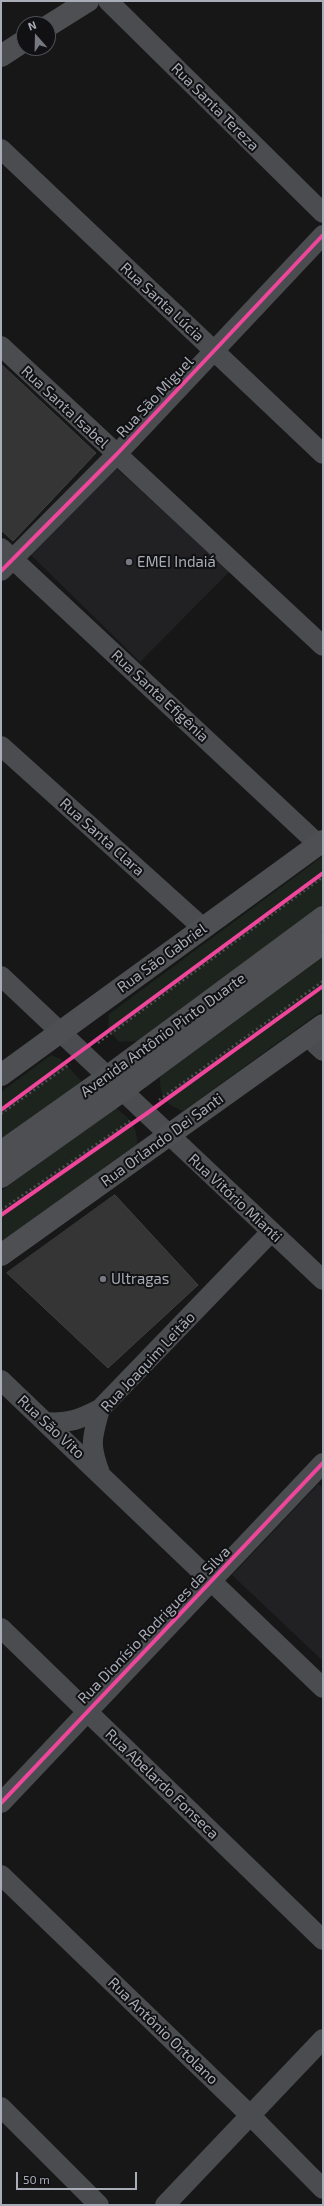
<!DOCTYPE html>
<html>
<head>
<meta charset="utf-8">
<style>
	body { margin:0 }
	#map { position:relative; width:324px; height:2206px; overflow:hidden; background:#171717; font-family:"Exo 2",sans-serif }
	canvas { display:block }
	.frame { position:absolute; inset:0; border:2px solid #a8adb8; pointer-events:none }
	.north { position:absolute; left:16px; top:16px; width:40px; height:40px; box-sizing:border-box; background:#111113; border:1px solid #4d4f55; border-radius:50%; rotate:340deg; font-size:11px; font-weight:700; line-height:16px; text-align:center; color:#a8adb8 }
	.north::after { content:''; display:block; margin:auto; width:14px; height:18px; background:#757880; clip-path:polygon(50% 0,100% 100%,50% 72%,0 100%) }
	.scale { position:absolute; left:16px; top:2172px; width:121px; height:18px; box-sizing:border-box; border:2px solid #a8adb8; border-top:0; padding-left:5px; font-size:12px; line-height:14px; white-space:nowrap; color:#a8adb8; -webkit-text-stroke:3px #111113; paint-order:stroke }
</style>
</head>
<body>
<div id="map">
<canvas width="324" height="2206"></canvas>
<div class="frame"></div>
<div class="north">N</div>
<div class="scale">50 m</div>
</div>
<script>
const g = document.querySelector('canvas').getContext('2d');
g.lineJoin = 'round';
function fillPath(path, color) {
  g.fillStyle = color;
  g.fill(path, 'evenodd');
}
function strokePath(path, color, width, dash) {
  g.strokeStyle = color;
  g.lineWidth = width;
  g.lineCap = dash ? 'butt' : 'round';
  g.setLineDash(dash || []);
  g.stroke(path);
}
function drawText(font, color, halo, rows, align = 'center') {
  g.font = font + ' "Exo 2",sans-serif';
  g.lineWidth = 4;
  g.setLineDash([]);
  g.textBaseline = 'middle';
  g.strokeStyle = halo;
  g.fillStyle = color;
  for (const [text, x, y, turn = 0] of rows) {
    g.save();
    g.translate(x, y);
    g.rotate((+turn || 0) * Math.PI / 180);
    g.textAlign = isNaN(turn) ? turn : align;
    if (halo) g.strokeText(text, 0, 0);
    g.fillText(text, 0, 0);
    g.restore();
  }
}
fillPath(new Path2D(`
	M117,469L230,571L140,662L29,553Z
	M318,1484L323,1488V1661L232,1575Z`), '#212123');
fillPath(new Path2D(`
	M323,856V909L141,1041L119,1042L108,1029L109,1014Z
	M323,957V1010L183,1111C164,1103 160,1098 160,1077Z
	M51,1055L61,1059L82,1082L1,1139V1092Z
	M116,1108C129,1118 138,1126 137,1144L1,1242V1191Z`), '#1d241e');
const building = new Path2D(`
	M1,364L96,453L13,541L1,530Z
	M115,1195L198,1285L108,1368L7,1273Z`);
fillPath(building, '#353536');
strokePath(building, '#3f4043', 1);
strokePath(new Path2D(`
	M98,1043L323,877
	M159,1100L323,981
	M1,1114L70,1064
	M1,1210L130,1121`), '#4d4e52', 2.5, [2, 3]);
strokePath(new Path2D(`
	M108,1L323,213
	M1,149L323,454
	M1,346L323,646
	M1,548L319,845
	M1,571L116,455L323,235
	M1,746L203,928
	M1,976L323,1280
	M307,1036L323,1051
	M1,1380L323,1688
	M46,1422C69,1424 80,1419 100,1409
	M100,1473C89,1444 92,1438 100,1409L271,1232
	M1,1628L323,1940
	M1,1803L323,1463
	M1,1875L251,2116L323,2189
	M1,2107L99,2205
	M165,2205L323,2039`), '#4b4c50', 20);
strokePath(new Path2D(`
	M48,26L88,1
	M1,56L24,41
	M1,1075L323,841
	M1,1152L107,1077L323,917
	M1,1177L122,1091L323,943
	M1,1255L323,1025`), '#4d4f52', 22);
strokePath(new Path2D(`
	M1,571L116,455L323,235
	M1,1110L323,873
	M1,1215L146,1114L323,986
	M1,1803L323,1463`), '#ed469a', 4);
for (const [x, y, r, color] of [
	[129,562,4,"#757880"],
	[103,1279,4,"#757880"]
]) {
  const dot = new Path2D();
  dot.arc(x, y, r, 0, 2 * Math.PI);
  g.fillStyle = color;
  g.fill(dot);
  strokePath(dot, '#111113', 1.5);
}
drawText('15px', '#a8adb8', '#111113', [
	["Rua Santa Tereza",215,107,45],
	["Rua Santa Lúcia",162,302,43],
	["Rua São Miguel",155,397,-47],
	["Rua Santa Isabel",65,407,43],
	["Rua Santa Efigênia",160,696,43],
	["Rua Santa Clara",102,837,42],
	["Rua São Gabriel",162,958,-36],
	["Avenida Antônio Pinto Duarte",163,1035,-36],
	["Rua Orlando Dei Santi",162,1140,-36],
	["Rua Vitório Mianti",235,1198,43],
	["Rua Joaquim Leitão",148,1362,-47],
	["Rua São Vito",51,1427,43],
	["Rua Dionísio Rodrigues da Silva",154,1625,-46],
	["Rua Abelardo Fonseca",162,1784,44],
	["Rua Antônio Ortolano",163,2031,44]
]);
drawText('15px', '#a8adb8', '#111113', [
	["EMEI Indaiá",137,562],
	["Ultragas",111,1279]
], 'left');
</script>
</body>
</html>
